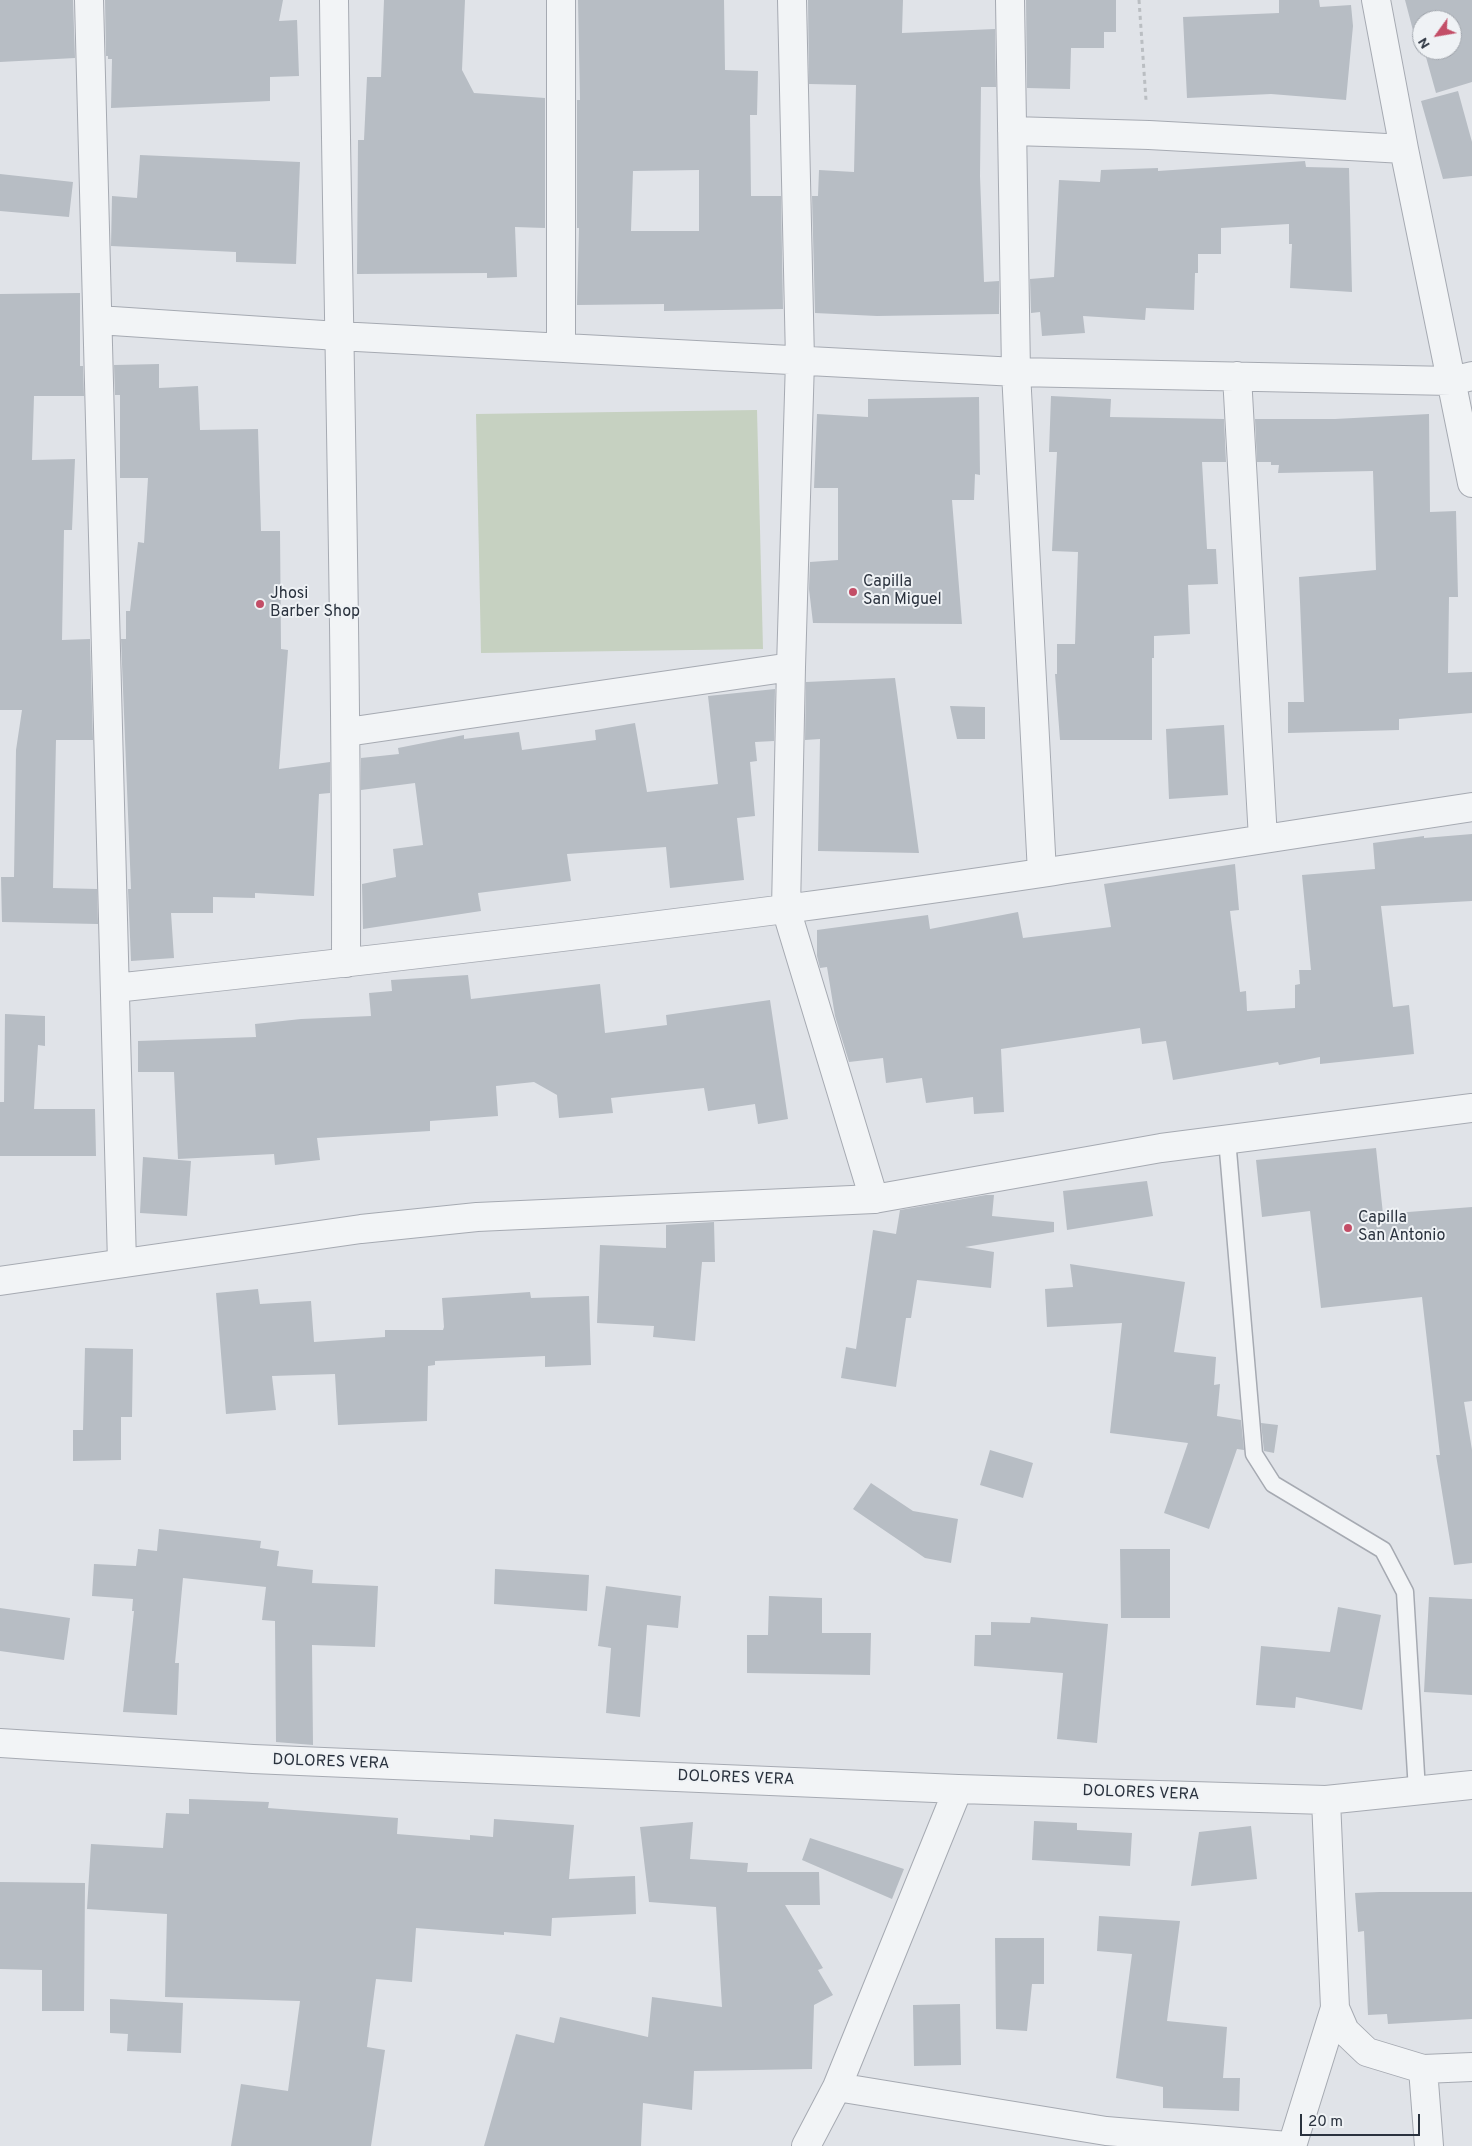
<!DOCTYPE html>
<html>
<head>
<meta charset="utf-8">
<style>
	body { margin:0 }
	#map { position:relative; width:1472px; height:2146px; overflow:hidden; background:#e0e3e8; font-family:Overpass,sans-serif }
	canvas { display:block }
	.north { position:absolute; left:1412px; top:10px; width:50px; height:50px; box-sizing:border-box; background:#eff2f5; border:1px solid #a0a5ac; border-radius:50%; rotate:238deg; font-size:14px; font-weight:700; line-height:20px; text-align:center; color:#2a323e }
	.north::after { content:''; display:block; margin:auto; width:18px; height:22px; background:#c34e67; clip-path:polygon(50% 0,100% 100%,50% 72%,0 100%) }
	.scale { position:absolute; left:1300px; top:2114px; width:120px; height:22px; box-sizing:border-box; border:2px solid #2a323e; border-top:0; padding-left:6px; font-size:15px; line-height:18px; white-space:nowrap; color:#2a323e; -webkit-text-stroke:4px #eff2f5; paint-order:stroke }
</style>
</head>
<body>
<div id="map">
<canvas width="1472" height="2146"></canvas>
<div class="north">N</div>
<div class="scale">20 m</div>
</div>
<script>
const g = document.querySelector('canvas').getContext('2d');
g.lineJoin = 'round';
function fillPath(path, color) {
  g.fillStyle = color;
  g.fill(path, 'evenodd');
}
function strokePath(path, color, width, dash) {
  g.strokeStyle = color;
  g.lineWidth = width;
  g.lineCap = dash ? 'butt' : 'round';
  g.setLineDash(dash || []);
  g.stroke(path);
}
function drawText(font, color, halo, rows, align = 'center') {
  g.font = font + ' Overpass,sans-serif';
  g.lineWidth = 4;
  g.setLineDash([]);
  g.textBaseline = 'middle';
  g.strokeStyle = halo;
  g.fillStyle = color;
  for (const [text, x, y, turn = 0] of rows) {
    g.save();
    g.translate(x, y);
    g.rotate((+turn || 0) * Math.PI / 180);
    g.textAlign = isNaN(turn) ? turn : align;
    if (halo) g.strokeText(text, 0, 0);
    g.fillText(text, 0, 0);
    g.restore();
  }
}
fillPath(new Path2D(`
	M757,410L763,649L481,653L476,414Z`), '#c6d1c1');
fillPath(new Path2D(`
	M0,0H73L75,58L0,62Z
	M105,0H283L279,21L297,20L299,76L270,77V101L111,108L112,59H108V56H106Z
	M384,0H465L462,70L474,93L545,98V228L515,227L517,277L487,278V273L357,274L358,140H364L367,77H381Z
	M578,0H724L725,70L758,71L757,115H750L751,196H781L783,309L664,311V304L577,305L579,228H577V100H580ZM699,170V231H631L633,171Z
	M808,0H903L902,33L995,29L996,87H981L980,176L984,282L999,281V314L877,316L815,313L812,196H818L819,170L854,172L856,85L809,84Z
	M1026,0H1116V32H1104V48H1071L1070,89L1027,88Z
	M1279,0H1319L1320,7L1351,5L1353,26L1346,100L1271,94L1187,98L1183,17L1279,13Z
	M1405,0H1472V82L1436,93L1424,50H1452V20H1422V44L1420,37L1415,38Z
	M1458,91L1472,142V176L1443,179L1421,101Z
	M140,155L300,162L296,264L236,262V252L111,246L112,196L137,198Z
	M1305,161L1306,167L1349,168L1352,292L1290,288L1292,244H1289V224L1221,228V254H1198V273H1195L1194,310L1146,308L1145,320L1083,316L1085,333L1042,336L1040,312L1031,313L1030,279L1054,277L1059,180L1100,182L1101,170L1158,168V171Z
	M0,174L73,182L69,217L0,211Z
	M80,293V366H83L84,396H34L32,460L75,459L72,530H64L62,640L90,639L93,740H56L53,888L97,889L98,924L2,922L1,877H14L16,750L22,710H0V294Z
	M159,364V388L198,386L200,430L258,429L261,531H280L281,649L288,650L279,769L330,762V793L319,794L314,896L255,893V898L213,897V913H171L174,958L131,961L128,889H131L121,639H126V611H130L138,542L144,543L148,478H120V395H115L114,365Z
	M1051,396L1111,399L1110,417L1224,419L1226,462H1202L1207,549H1216L1218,584L1188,585L1190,634L1154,636V658H1152V740H1060L1055,674H1057V644H1075L1078,552L1052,551L1057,452H1049Z
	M979,397L980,475L975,474L974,500H952L962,624L813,623L809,589L810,562L838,560V488H814L817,414L868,417V399Z
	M1429,414L1430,512L1456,511L1458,597H1449L1448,673L1472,672V713L1399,719V730L1288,733V702H1304L1299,577L1376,570L1373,471L1278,473L1279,465H1271V462H1257L1255,419H1335Z
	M895,678L919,853L818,851L820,739L805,740L806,682Z
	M775,689L774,741L755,742L757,761L750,762L755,816L737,818L744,880L670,888L666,847L567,854L571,881L478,893L481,911L363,929L362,884L396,877L393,849L423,845L415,783L361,790V758L399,754L398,748L464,735V739L519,732L522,750L596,740L595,730L635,723L647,792L718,784L708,696Z
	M950,706L985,707V739H957Z
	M1224,725L1228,795L1169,799L1166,729Z
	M1472,834V901L1381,906L1393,1007L1409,1005L1414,1054L1320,1064V1057L1279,1065L1278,1062L1173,1080L1166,1041L1142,1044L1140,1028L1001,1049L1004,1112L974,1114L973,1097L926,1103L922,1078L886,1083L883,1058L849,1062L835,1016L827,967L820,968L817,956V930L928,915L930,929L1018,912L1023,938L1111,927L1104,884L1235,864L1239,910L1230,911L1240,992L1246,991L1247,1011L1295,1008V985L1300,984L1299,970H1311L1302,875L1375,869L1373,843L1424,836V838Z
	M468,975L471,999L600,984L605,1033L667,1025L666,1015L770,1000L788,1119L758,1124L755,1104L708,1111L704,1088L611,1098L613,1113L559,1118L557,1095L534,1082L496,1086L498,1116L430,1121V1131L317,1138L320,1160L275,1165L274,1154L178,1159L174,1072H138V1041L256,1037L255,1024L301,1019L371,1016L369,993L392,991L391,980Z
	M5,1014L45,1016V1046L38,1045L34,1109H95L96,1156H0V1102H4Z
	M1376,1148L1383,1214L1472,1207V1401L1464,1402L1472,1450V1563L1454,1565L1436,1455H1440L1422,1297L1321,1308L1310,1211L1262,1217L1256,1160Z
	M143,1157L191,1161L187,1216L140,1213Z
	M1147,1181L1153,1216L1067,1230L1063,1191Z
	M986,1195H994L992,1216L1054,1222V1232L965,1247L994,1252L991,1288L917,1280L911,1318H906L896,1387L841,1378L846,1347L856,1349L873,1230L896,1234L900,1210Z
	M714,1222L715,1262H702L695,1341L653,1337L654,1326L597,1323L600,1245L666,1248V1225Z
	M1070,1264L1185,1282L1174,1352L1216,1357L1214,1385L1220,1384L1217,1416L1241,1420L1244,1450L1237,1449L1209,1529L1164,1513L1188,1443L1110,1433L1122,1323L1047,1327L1045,1289L1073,1287Z
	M258,1289L260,1304L311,1301L314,1342L385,1337V1330H443L444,1327L442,1298L530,1292L531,1298L589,1296L591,1365L545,1367V1356L435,1361V1365L428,1366L427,1421L338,1425L335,1374L272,1376L276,1410L226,1414L216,1293Z
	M85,1348L133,1349L132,1417H121V1460L73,1461V1430H83Z
	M1261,1423L1278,1425L1274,1453L1264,1451Z
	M990,1450L1033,1463L1023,1498L980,1485Z
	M871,1483L913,1511L958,1519L951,1563L925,1558L853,1509Z
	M159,1529L261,1541L260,1548L279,1551L277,1566L313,1570L312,1583L378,1586L375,1647L312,1645L313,1745L276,1742L275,1621L262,1620L266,1587L183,1578L175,1663H179L177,1715L123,1712L134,1611H132L133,1599L92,1596L94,1564L136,1566L138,1549L157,1551Z
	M1120,1549H1170V1618H1121Z
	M495,1569L589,1575L587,1611L494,1604Z
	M606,1586L681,1596L678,1628L647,1625L640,1717L606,1713L611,1648L598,1646Z
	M769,1596L822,1598V1633H871L870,1675L747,1673V1635H768Z
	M1429,1597L1472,1599V1695L1424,1692Z
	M1338,1607L1381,1615L1362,1710L1296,1697L1295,1708L1256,1705L1261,1646L1330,1652Z
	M0,1608L70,1618L64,1660L0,1651Z
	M1031,1617L1108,1624L1097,1743L1057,1739L1063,1673L974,1666L975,1635H991V1622L1030,1623Z
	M189,1799L269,1802L268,1808L398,1818L397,1834L470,1840V1835L493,1837L494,1819L574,1825L569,1879L635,1876L636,1914L552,1918L551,1936L504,1932V1935L416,1928L412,1982L376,1979L367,2047L385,2050L371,2146H231L241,2084L288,2091L300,2001L165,1997L167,1914L87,1909L91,1844L163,1848L166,1813L189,1814Z
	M1034,1821L1077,1823V1830L1132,1833L1130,1866L1032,1860Z
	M693,1822L690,1859L748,1863L747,1872H819L820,1905H785L823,1968L818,1970L833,1995L814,2005L812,2069L694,2071L692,2110L643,2103L641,2146H484L516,2034L554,2043L560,2017L648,2037L652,1997L722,2007L716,1907L649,1902L640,1827Z
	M1251,1826L1257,1879L1191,1886L1199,1832Z
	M810,1838L904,1869L892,1899L802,1860Z
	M0,1882L85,1883L84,2011H42V1970L0,1969Z
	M1379,1892H1472V2019L1388,2024L1387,2014L1368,2015L1364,1931L1358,1932L1355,1893Z
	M1099,1916L1180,1921L1167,2021L1227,2027L1223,2078H1240L1239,2111L1163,2108V2087L1116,2078L1132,1954L1097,1951Z
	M995,1938H1044V1984H1032L1027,2031L996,2029Z
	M110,1999L183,2003L181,2053L127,2051L128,2034L110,2033Z
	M960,2004L961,2065L914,2066L913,2005Z`), '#b7bdc4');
const service = new Path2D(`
	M1227,1139L1254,1454L1273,1484L1383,1550L1405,1592L1417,1791`);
const minor = new Path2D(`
	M89,0L122,1263
	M334,0C338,321 347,642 346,963
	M561,0V347
	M792,0L800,360L791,667L786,909L874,1199
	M1010,0L1016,372L1042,873
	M1376,0L1404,149L1472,483
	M1012,131L1149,135L1404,149
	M98,320L338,336L1016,372L1451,381L1472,376
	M1237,376L1263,839
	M347,732L791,667
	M115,988C339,964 562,938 785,909C1014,879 1243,842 1472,807
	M0,1743L253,1759L958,1789L1326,1800L1472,1785
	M1335,2008L1345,2031L1367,2052L1423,2069L1472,2067
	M1423,2069L1429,2146
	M837,2087L1106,2131L1288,2146
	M806,2146L837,2087L958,1789
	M1292,2146L1335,2008L1326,1800`);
const tertiary = new Path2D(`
	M0,1281L361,1229L477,1217L874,1199L1161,1148L1472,1108`);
strokePath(service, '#a6aab2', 19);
strokePath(minor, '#a6aab2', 30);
strokePath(tertiary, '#a6aab2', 30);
strokePath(new Path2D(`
	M1139,0L1146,100`), '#babec2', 3, [4, 4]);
strokePath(service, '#f2f4f6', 16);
strokePath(minor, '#f2f4f6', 28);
strokePath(tertiary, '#f2f4f6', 28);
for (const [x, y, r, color] of [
	[853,592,5,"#c34e67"],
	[260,604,5,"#c34e67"],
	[1348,1228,5,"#c34e67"]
]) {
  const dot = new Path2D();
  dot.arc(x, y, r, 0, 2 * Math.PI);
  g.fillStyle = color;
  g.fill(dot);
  strokePath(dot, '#eff2f5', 2);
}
drawText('16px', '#2a323e', '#eff2f5', [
	["Capilla",863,583],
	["San Miguel",863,601],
	["Jhosi",270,595],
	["Barber Shop",270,613],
	["Capilla",1358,1219],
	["San Antonio",1358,1237]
], 'left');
drawText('16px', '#2a323e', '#eff2f5', [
	["DOLORES VERA",331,1763,2],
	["DOLORES VERA",736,1779,2],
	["DOLORES VERA",1141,1794,2]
]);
</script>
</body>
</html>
